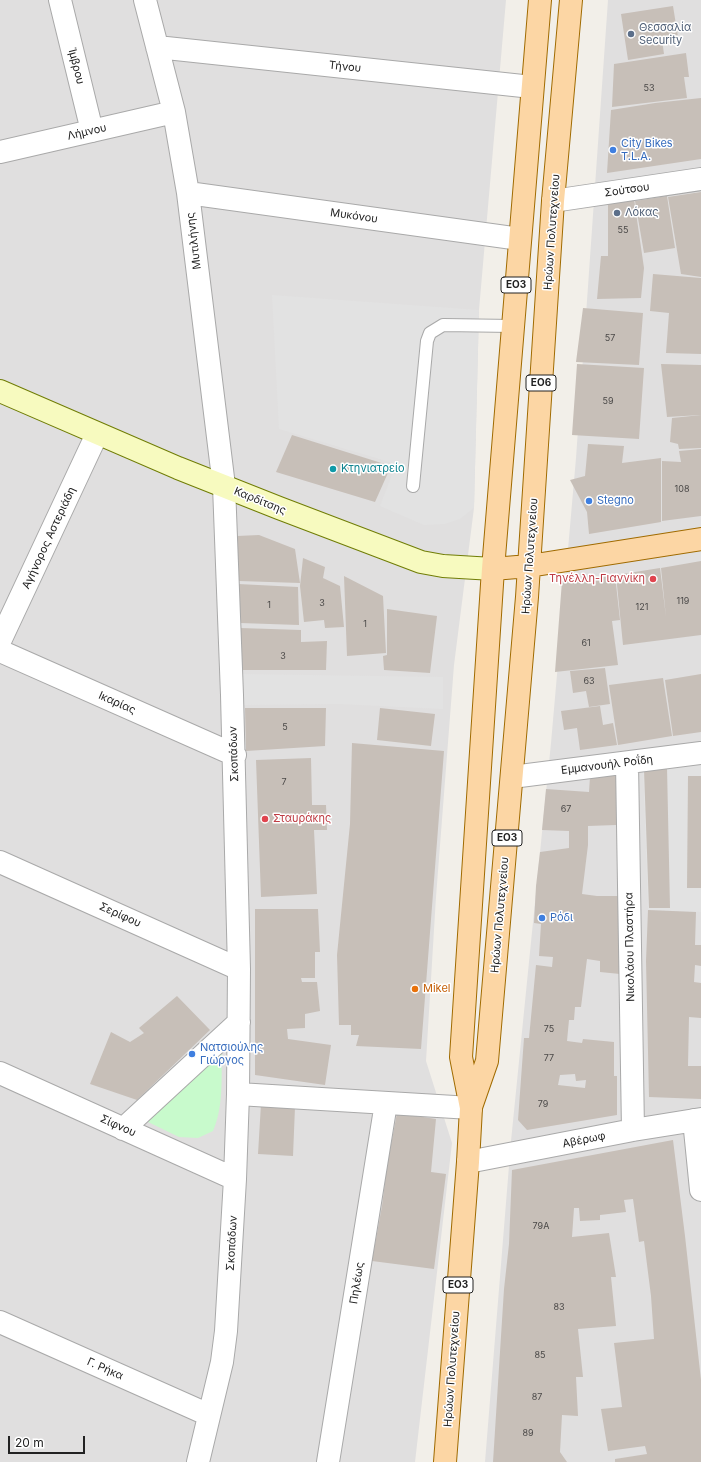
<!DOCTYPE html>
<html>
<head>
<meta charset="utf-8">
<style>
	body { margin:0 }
	#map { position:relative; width:701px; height:1462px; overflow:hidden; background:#f2efe9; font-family:Inter,sans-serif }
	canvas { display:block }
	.scale { position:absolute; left:8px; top:1436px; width:77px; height:18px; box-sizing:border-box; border:2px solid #222; border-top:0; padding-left:5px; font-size:12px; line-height:14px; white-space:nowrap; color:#222; -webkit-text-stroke:3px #fff; paint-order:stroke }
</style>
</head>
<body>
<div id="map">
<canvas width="701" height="1462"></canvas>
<div class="scale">20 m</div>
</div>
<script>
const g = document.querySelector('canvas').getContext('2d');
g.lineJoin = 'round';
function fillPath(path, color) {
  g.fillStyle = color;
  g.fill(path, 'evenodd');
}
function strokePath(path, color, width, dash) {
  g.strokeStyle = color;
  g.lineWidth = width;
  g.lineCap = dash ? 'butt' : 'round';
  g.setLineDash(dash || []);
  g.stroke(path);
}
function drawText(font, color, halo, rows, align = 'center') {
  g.font = font + ' Inter,sans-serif';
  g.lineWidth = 3;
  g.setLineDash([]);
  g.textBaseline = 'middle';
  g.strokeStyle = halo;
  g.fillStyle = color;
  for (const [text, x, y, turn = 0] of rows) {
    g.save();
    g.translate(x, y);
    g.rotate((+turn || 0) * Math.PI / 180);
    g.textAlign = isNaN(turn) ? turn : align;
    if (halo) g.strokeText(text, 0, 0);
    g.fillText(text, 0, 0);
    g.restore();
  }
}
fillPath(new Path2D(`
	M0,0H506L479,310L474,508L454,665L436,897L426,1061L452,1143L415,1462H0Z
	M608,0H701V1462H485L511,1141L551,743L576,458Z`), '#e0dfdf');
fillPath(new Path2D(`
	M222,1051C221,1078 224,1106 213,1131L198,1138L179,1137L146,1121Z`), '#c8facc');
fillPath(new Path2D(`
	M272,295L479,310L474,508L460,519L445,524L424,525L380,506L396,464L279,429Z
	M242,674L443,677V709L339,704L242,705Z
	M701,761V912L648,910L643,768Z`), '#e2e2e2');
fillPath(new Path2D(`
	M673,6L678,37L662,40L664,54L628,60L621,14Z
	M686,53L689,77H684L687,98L612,107L614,64Z
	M701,98V159L607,173L611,110L655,103Z
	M701,192V277L681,274L668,197Z
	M667,196L675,248L644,253L635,201Z
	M634,199L644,268L641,298L597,299L601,256H608V204Z
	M653,274L701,278V354L666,353L669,313L650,311Z
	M583,308L643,313L639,365L576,362Z
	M577,364L644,368L639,439L572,435Z
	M661,364L701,365V415L667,417Z
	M701,415V448L679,449L678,444L670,442L672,418Z
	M292,435L391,466L375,502L276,472Z
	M588,444L624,446L622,463L661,458V522L589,534L587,512L570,480L585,476Z
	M701,449V516L662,521V461L681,462L679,451Z
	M259,535L295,549L300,583L239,581L237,536Z
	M303,558L325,567L323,578L340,586L344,627L325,628L324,620L304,622L300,586Z
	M701,561V635L623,645L616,575L660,568L666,617L661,568Z
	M615,575L620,620L612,621L618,665L555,672L562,581Z
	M344,576L383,596L386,653L347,656Z
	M238,584L298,587L299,625L240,623Z
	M387,609L437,616L430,673L384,670L383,656L387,655Z
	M240,628L301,630V642L327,641L326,670H241Z
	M605,668L610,704L589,707L586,691L573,693L570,671Z
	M701,674V732L673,736L665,680Z
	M663,678L672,736L618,745L609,685Z
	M600,706L603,725L613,723L617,745L580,750L577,728L564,730L561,711Z
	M245,708H326L325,746L246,751Z
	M380,708L435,714L431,746L377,740Z
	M352,743L444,751L421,1049L356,1046L359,1035H351V1025H339L337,955L350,824Z
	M311,758L312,805H326L327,830H314L317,894L261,897L256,760Z
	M667,767L670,908H649L644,770Z
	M616,774V825L588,826V845L582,894L597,896H620V974L600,972V961L587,959L581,1007H575L574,1020H569L567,1041L582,1043L583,1039L614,1042V1076H617V1115L527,1130L518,1120L524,1038H529L536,965L552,967L553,957L539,956L541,924L534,923L536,886L540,852L569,848V831L542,830L546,789L589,792L590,777ZM575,1074L576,1081L586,1080L585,1088L558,1085L560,1075Z
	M688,776H701V888H687Z
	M255,909H318L320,952H315V978H301L302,982H317L320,1011L305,1014V1028L287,1029L288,1039L331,1045L325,1085L255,1075Z
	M648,910L696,912L695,945H701V966L695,965L694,982L701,983V1018L689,1017L688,1066H701V1099L649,1097L646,961Z
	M177,996L210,1030L137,1100L90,1084L111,1032L130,1042L144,1033L139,1028Z
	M261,1104L295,1107L293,1156L258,1154Z
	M397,1113L436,1119L431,1172L446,1174L434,1269L372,1261L382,1206L387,1166Z
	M673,1140L685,1236L701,1380V1462H615V1459L647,1454L645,1446L608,1451L601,1409L622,1407L614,1343L654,1339L651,1296L644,1241L639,1242L633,1199L624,1200L626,1212L600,1215V1220L580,1221L579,1208H574L572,1237L609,1233L616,1277H611L616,1326L578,1329L583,1377H576L578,1416L562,1415L560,1452L567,1462H493L504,1289L509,1244L512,1170Z`), '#c7bfb8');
const service = new Path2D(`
	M413,486L427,341L430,333L443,325L513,326`);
const minor = new Path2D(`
	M60,0L92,131
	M145,0L174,112L188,193L224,486L232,695L239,969L238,1094L235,1179L226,1331L222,1362L198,1462
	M157,47L532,87
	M0,152L174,112
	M188,193L520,239
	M553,201L701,179
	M0,641L97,434
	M0,651L235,755
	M627,763L633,1130
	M512,777L701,753
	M0,862L239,969
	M0,1073L235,1179
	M238,1094L471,1108
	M694,1120L701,1190
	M123,1129L239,1022
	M468,1162L633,1130L701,1119
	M0,1322L209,1415
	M328,1462L386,1103`);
const secondary = new Path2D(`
	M0,391L178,468L279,508L421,562L443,566L493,569`);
const primary = new Path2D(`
	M493,569L529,566L701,539
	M471,1107L487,1061L527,597L553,201L571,0
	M445,1462L468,1162L471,1108L461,1057L493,569L540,0`);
strokePath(service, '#a9a9a9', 14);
strokePath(minor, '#a9a9a9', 24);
strokePath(secondary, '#707d05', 24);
strokePath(primary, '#a06b00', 24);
strokePath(service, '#fff', 12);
strokePath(minor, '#fff', 22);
strokePath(secondary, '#f7fabf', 22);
strokePath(primary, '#fcd6a4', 22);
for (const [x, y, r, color] of [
	[631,34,4,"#5c6f8a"],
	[613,150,4,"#3f7fe0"],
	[617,213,4,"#5c6f8a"],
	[333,469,4,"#0f9aa8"],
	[589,501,4,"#3f7fe0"],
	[653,579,4,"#e0444e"],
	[265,819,4,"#e0444e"],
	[542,918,4,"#3f7fe0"],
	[415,989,4,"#e8710a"],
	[192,1054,4,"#3f7fe0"]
]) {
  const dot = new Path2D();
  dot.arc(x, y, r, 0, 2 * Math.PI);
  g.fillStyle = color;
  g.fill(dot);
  strokePath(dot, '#fff', 1.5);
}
drawText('9px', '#4b4948', null, [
	["53",649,88],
	["55",623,230],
	["57",610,338],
	["59",608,401],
	["108",682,489],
	["119",683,601],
	["3",322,603],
	["1",269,605],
	["121",642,607],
	["1",365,624],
	["61",586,643],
	["3",283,656],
	["63",589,681],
	["5",285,727],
	["7",284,782],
	["67",566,809],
	["75",549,1029],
	["77",549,1058],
	["79",543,1104],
	["79A",541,1226],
	["83",559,1307],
	["85",540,1355],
	["87",537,1397],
	["89",528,1433]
]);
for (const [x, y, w] of [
	[516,285,30],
	[541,383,30],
	[507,838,30],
	[458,1285,30]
]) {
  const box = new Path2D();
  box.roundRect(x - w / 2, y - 8, w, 16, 3);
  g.fillStyle = '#fff';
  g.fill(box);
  strokePath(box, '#222', 1);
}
drawText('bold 10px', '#222', null, [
	["ΕΟ3",516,285],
	["ΕΟ6",541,383],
	["ΕΟ3",507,838],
	["ΕΟ3",458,1285]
]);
drawText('11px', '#4e5e75', '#fff', [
	["Θεσσαλία",639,28],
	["Security",639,41],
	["Λόκας",625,213]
], 'left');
drawText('11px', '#222', '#fff', [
	["Ίμβρου",76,66,76],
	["Τήνου",345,67,6],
	["Λήμνου",87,132,-13],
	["Σούτσου",627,190,-8],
	["Μυκόνου",354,216,8],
	["Ηρώων Πολυτεχνείου",552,232,-86],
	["Μυτιλήνης",194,241,-97],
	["Καρδίτσης",260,501,22],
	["Αγήνορος Αστεριάδη",49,538,-65],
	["Ηρώων Πολυτεχνείου",530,556,-86],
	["Ικαρίας",117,703,24],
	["Σκοπάδων",234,754,-92],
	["Εμμανουήλ Ροΐδη",607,765,-7],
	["Σερίφου",120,915,24],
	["Ηρώων Πολυτεχνείου",500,915,-85],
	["Νικολάου Πλαστήρα",630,947,-91],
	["Σίφνου",118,1126,24],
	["Αβέρωφ",584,1140,-11],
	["Σκοπάδων",232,1243,-87],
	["Πηλέως",357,1283,-81],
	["Γ. Ρήκα",105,1369,24],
	["Ηρώων Πολυτεχνείου",452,1369,-86]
]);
drawText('11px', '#366cbe', '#fff', [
	["City Bikes",621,144],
	["T.L.A.",621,157],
	["Stegno",597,501],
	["Ρόδι",550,918],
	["Νατσιούλης",200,1048],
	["Γιώργος",200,1061]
], 'left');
drawText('11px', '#0d838f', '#fff', [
	["Κτηνιατρείο",341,469]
], 'left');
drawText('11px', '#be3a42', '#fff', [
	["Τηνέλλη-Γιαννίκη",645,579],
	["Σταυράκης",273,819,"left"]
], 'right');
drawText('11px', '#c56008', '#fff', [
	["Mikel",423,989]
], 'left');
</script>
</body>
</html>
